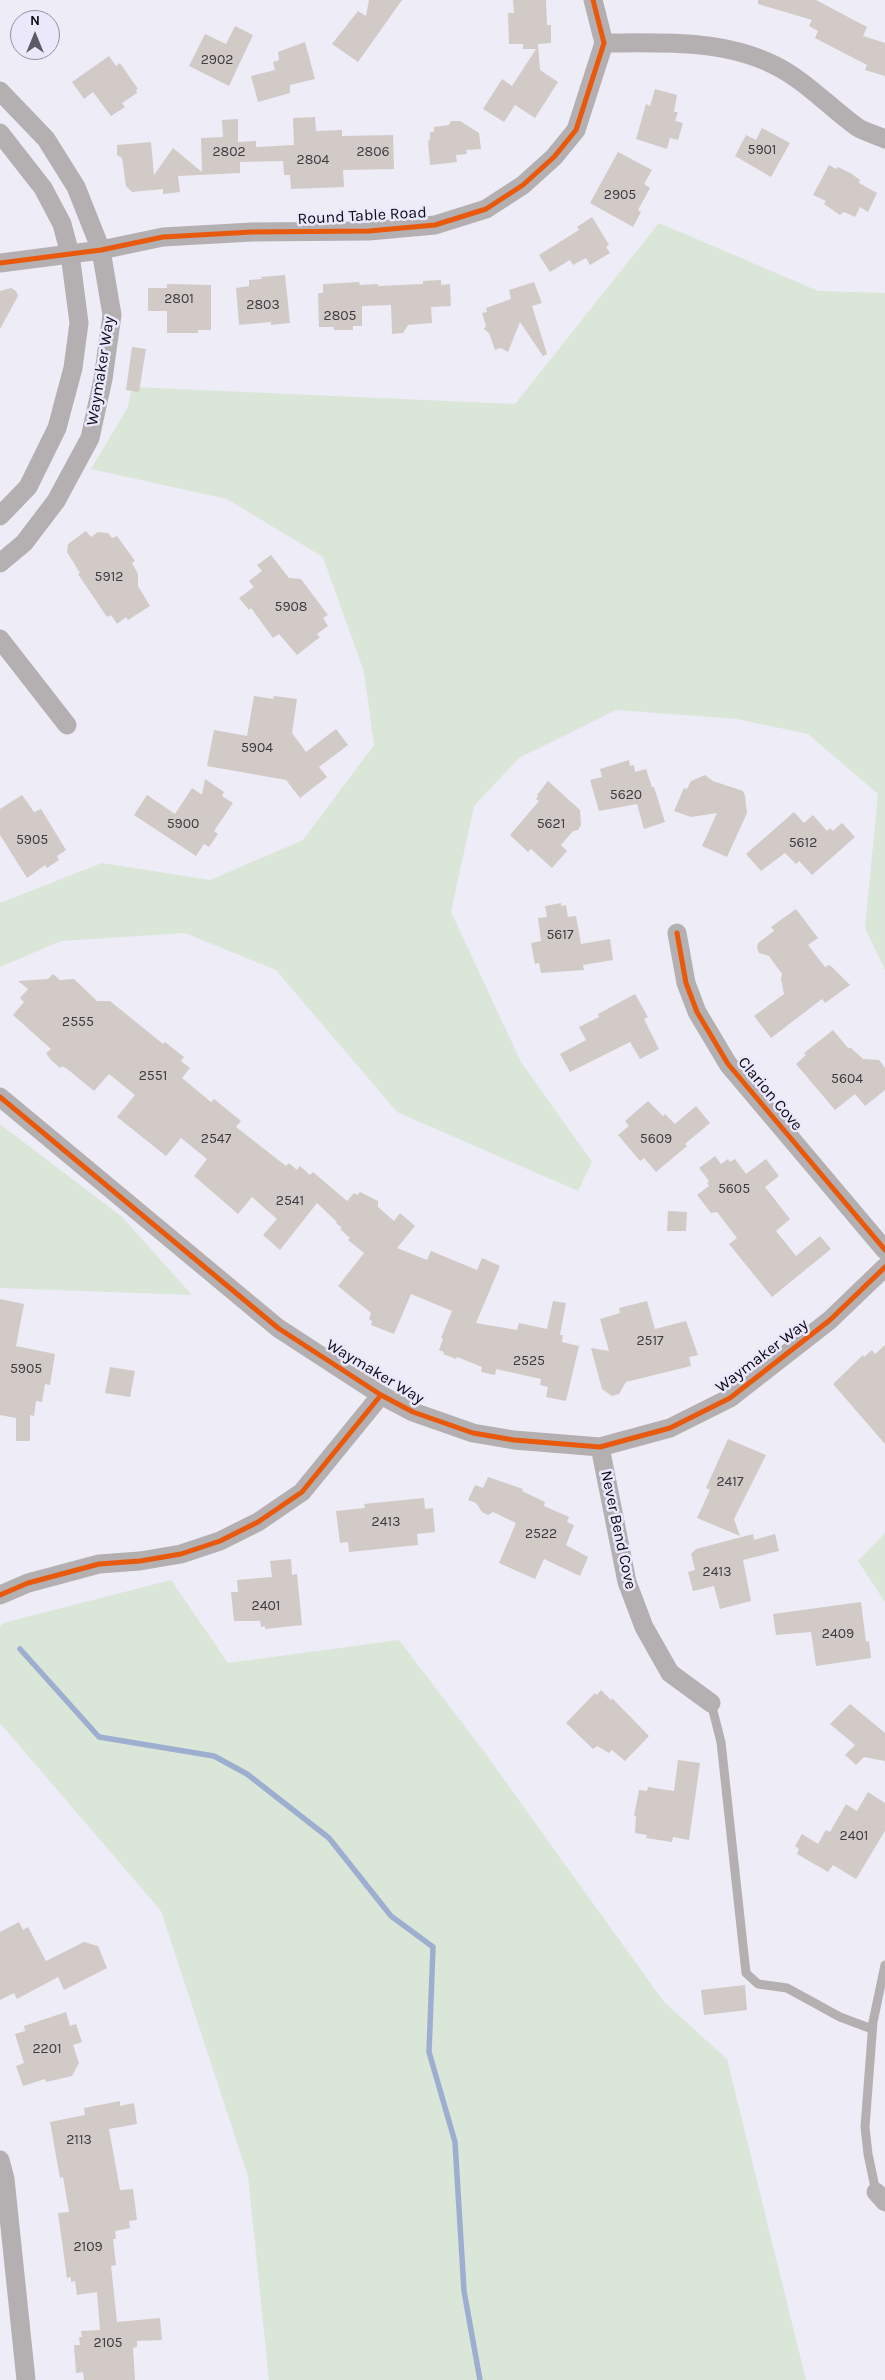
<!DOCTYPE html>
<html>
<head>
<meta charset="utf-8">
<style>
	body { margin:0 }
	#map { position:relative; width:885px; height:2380px; overflow:hidden; background:#eeecf7; font-family:Karla,sans-serif }
	canvas { display:block }
	.north { position:absolute; left:10px; top:10px; width:50px; height:50px; box-sizing:border-box; background:#ebe8fc; border:1px solid #9290a0; border-radius:50%; rotate:0deg; font-size:14px; font-weight:700; line-height:20px; text-align:center; color:#0d0b16 }
	.north::after { content:''; display:block; margin:auto; width:18px; height:22px; background:#5c5a65; clip-path:polygon(50% 0,100% 100%,50% 72%,0 100%) }
</style>
</head>
<body>
<div id="map">
<canvas width="885" height="2380"></canvas>
<div class="north">N</div>
</div>
<script>
const g = document.querySelector('canvas').getContext('2d');
g.lineJoin = 'round';
function fillPath(path, color) {
  g.fillStyle = color;
  g.fill(path, 'evenodd');
}
function strokePath(path, color, width, dash) {
  g.strokeStyle = color;
  g.lineWidth = width;
  g.lineCap = dash ? 'butt' : 'round';
  g.setLineDash(dash || []);
  g.stroke(path);
}
function drawText(font, color, halo, rows, align = 'center') {
  g.font = font + ' Karla,sans-serif';
  g.lineWidth = 5;
  g.setLineDash([]);
  g.textBaseline = 'middle';
  g.strokeStyle = halo;
  g.fillStyle = color;
  for (const [text, x, y, turn = 0] of rows) {
    g.save();
    g.translate(x, y);
    g.rotate((+turn || 0) * Math.PI / 180);
    g.textAlign = isNaN(turn) ? turn : align;
    if (halo) g.strokeText(text, 0, 0);
    g.fillText(text, 0, 0);
    g.restore();
  }
}
fillPath(new Path2D(`
	M659,223L818,291L885,293V970L865,928L878,794L808,734L737,719L616,710L519,758L474,806L451,912L521,1062L592,1162L578,1191L397,1112L276,970L185,933L61,941L0,967V903L102,863L210,880L303,840L374,745L364,672L323,557L227,499L91,469L128,407L132,387L515,404Z
	M0,1124L122,1217L192,1295L0,1288Z
	M885,1533V1602L858,1561Z
	M171,1580L228,1663L399,1640L482,1749L664,2002L727,2059L806,2380H269L248,2176L161,1911L0,1723V1627L3,1623Z`), '#dae6d7');
strokePath(new Path2D(`
	M20,1649L99,1737L214,1756L247,1774L329,1838L391,1916L433,1947L429,2052L455,2142L464,2291L480,2380`), '#9eaed1', 5.5);
fillPath(new Path2D(`
	M369,0H402L358,62L332,44L358,11L366,16Z
	M513,0H546L547,25H551V43L538,44L540,70L558,82L535,118L515,105L504,122L483,109L502,79L512,86L536,49H523V44H509L508,13H514Z
	M758,0H816L867,27L863,36L885,43V76L865,70L867,65L815,38L818,31L809,26L812,20L758,4Z
	M235,26L253,35L229,86L189,66L205,34L226,44Z
	M305,42L315,79L290,85V93L258,102L251,76L275,70L273,62L279,60L278,52Z
	M109,56L116,66L120,63L138,89L136,90L137,93L122,103L125,107L111,116L93,92L84,99L72,82Z
	M655,89L677,95L674,112H678L675,121L683,123L678,140L670,138L667,149L636,139L646,104L650,106Z
	M315,117L316,131L342,130V136L393,135L394,169L343,170L344,187L291,189L290,175H284L283,161L240,162V173L178,176L180,192L163,194V189L132,192L126,186L122,158L117,155V145L151,142L154,175L173,148L202,172L201,138L223,137L222,120L238,119V142L256,141V147L294,145L293,118Z
	M451,121H460L479,133L481,149L466,150L467,154L456,155L457,162L430,165L428,141L430,140V132H434V127L449,125Z
	M762,128L790,143L771,177L735,156L746,135L756,140Z
	M618,152L652,170L644,184L650,188L638,210L641,212L633,227L590,203Z
	M829,165L836,169L838,167L852,174L860,180L859,183L877,193L868,212L860,207L855,217L844,212L840,215L824,204L826,201L813,195Z
	M592,217L609,245L606,247L610,253L590,265L586,258L573,265L570,260L550,272L539,255L579,230L577,227Z
	M285,275L290,323L271,325V322L239,325L236,288L249,286V280L262,279L261,277Z
	M441,280V285L450,284L451,306L431,307L432,323L408,325L403,333L392,334L391,305L362,306V326H353V330H334V327H319L318,293H323V284L359,282L360,285L378,284V286L423,284V281Z
	M534,282L542,303L532,306L547,354L543,356L520,322L508,352L501,348L495,350L489,333L484,329L486,326L482,313L487,312L486,308L511,299L509,290Z
	M167,284L211,285V330H198V333H167V311H148V288H167Z
	M11,288L16,291L18,296L0,329V291Z
	M132,347L146,349L139,392L126,390Z
	M86,531L91,537L98,532L108,533L112,538L117,536L135,561L132,563L138,574V586L150,606L128,620L126,617L117,624L111,615L107,617L78,574L80,573L67,552L68,544Z
	M271,555L289,578L301,579L328,615L323,618L328,626L317,634L320,637L297,655L279,634L273,638L251,608L249,610L239,598L254,587L249,581L262,571L257,565Z
	M254,696L273,699L274,696L297,699L292,733L306,752L336,729L348,745L319,767L327,777L300,798L286,780L207,766L214,730L247,736Z
	M629,760L630,766L634,765L635,772L646,769L652,787H654L665,822L644,829L637,804L599,811L590,780L602,777L600,769Z
	M705,775L713,781L743,791L745,796L747,813L727,857L702,846L717,813L691,817L674,811L684,788L687,789L691,781Z
	M205,779L224,792L222,796L233,803L214,831L218,834L209,847L204,844L196,856L134,815L147,795L175,814L192,788L202,795Z
	M548,781L580,810L581,825L578,830L573,831L561,845L567,851L552,868L531,849L528,852L510,835L539,801L536,799L538,796L537,795Z
	M22,795L34,812L41,809L66,850L57,856L59,860L47,868L45,865L27,878L0,835V809Z
	M794,812L804,823L813,815L827,831L830,828L833,831L842,823L855,837L812,875L799,861L796,864L785,853L761,871L746,854Z
	M561,903V906L566,905L568,917L576,916L581,944L610,939L613,960L583,965L584,970L541,973L539,963L535,964L531,943L541,941L538,918L547,917L545,906Z
	M796,909L818,938L808,945L825,967L829,965L832,967L850,985L825,1003L822,999L771,1038L754,1016L784,994L781,979L782,974L769,956L759,953L757,948L758,943L774,931L771,927Z
	M53,974L60,980L74,979L97,1001H110L163,1044L165,1042L184,1057L181,1061L190,1068L182,1078L211,1102L214,1099L241,1121L236,1127L286,1166L289,1163L297,1170L300,1166L310,1175L313,1172L347,1201L354,1193L357,1195L360,1192L378,1201V1207L394,1221L400,1213L415,1226L397,1248L427,1260L431,1251L477,1270L482,1258L500,1266L476,1323L517,1330L519,1323L547,1329L553,1301L566,1303L560,1335H563L562,1342L579,1346L566,1401L546,1397L548,1387L540,1385L541,1379L496,1369L495,1375L481,1372L482,1367L457,1357L456,1359L443,1354L444,1352L439,1350L443,1339L441,1338L452,1311L411,1294L394,1334L371,1325L372,1321L369,1319L371,1313L338,1286L364,1253L348,1240L350,1238L340,1229L342,1228L336,1223L337,1222L317,1203L280,1250L263,1235L277,1219L252,1197L238,1214L194,1176L207,1159L181,1138L166,1156L117,1117L135,1095L109,1074L94,1091L66,1068L62,1066L60,1068L50,1059L46,1053L51,1049L13,1015L24,1002L20,998L28,989L18,981L48,979Z
	M635,994L648,1017L644,1019L659,1049L640,1059L630,1042L570,1072L560,1054L586,1040L579,1027L599,1017L598,1014Z
	M833,1030L848,1048H851L863,1059L879,1060L885,1068V1090L865,1106L855,1094L835,1110L796,1064L806,1055L804,1053Z
	M648,1101L663,1116L665,1114L675,1124L696,1106L710,1123L685,1144L687,1146L656,1172L644,1158L640,1161L618,1135L629,1126L625,1121Z
	M715,1156L721,1164L728,1159L730,1162L735,1159L746,1174L766,1159L779,1176L765,1187L790,1219L776,1231L796,1256L820,1236L831,1249L772,1297L729,1244L737,1238L717,1212L711,1213L697,1195L709,1186L707,1183L709,1181L699,1168Z
	M668,1211L687,1212L686,1231H667Z
	M0,1299L24,1304L16,1346L55,1354L50,1385L45,1384L42,1402L36,1401L34,1416L30,1415V1441H16V1418L0,1415Z
	M647,1301L655,1329L686,1321L698,1355L689,1357L691,1366L626,1382L619,1394L612,1396L602,1389L591,1348L609,1351L600,1319L620,1313L619,1308Z
	M885,1345V1444L833,1384L863,1355L864,1357L872,1350L875,1354Z
	M110,1367L135,1371L130,1397L105,1393Z
	M728,1439L766,1455L734,1519L740,1536L697,1518L710,1490L706,1488Z
	M488,1477L523,1489L522,1491L545,1502L544,1506L569,1517L567,1522L574,1525L566,1545L588,1557L580,1576L544,1559L535,1579L499,1563L516,1523L493,1512L488,1515L482,1512L476,1503L468,1500L475,1485L483,1488Z
	M424,1498L425,1509L433,1508L435,1532L417,1534L418,1545L349,1552L348,1542L340,1543L336,1511L365,1508L364,1504Z
	M753,1534L754,1540L775,1534L779,1551L743,1560L751,1601L720,1609L714,1586L693,1591L688,1572L695,1570L691,1554L696,1549Z
	M291,1559L292,1575L297,1574L302,1625L265,1629V1626L261,1627L260,1621H234L231,1592H238L237,1580L272,1577L270,1561Z
	M861,1602L866,1642L869,1641L871,1658L816,1666L811,1632L776,1635L773,1614Z
	M601,1690L611,1700L612,1698L649,1736L625,1761L612,1750L609,1753L597,1746L593,1749L566,1723L595,1693L597,1695Z
	M850,1704L885,1733V1761L864,1757L856,1765L845,1755L855,1745L830,1724Z
	M678,1760L700,1763L689,1840L673,1837L672,1842L646,1838L647,1835L635,1833L636,1816H634L639,1790L647,1791L648,1787L674,1791Z
	M868,1792L885,1803V1831L856,1879L833,1865L828,1872L797,1854L799,1849L795,1846L802,1834L818,1844L826,1830L830,1832L846,1804L857,1811Z
	M19,1922L23,1930L28,1927L46,1961L84,1942L98,1946L107,1968L64,1990L58,1977L17,1999L14,1993L0,2000V1932Z
	M745,1985L747,2010L704,2015L701,1990Z
	M66,2012L70,2026L76,2024L82,2042L73,2045L79,2063L72,2076L46,2082L45,2079L23,2086L16,2066L24,2063L15,2034L25,2031L24,2026Z
	M120,2101V2106L134,2103L137,2124L109,2129L120,2190L133,2189L137,2220L129,2221L130,2228L115,2231L116,2239H113L116,2265L111,2266L117,2322L160,2318L162,2340L137,2341V2347L133,2348L135,2380H84L83,2372L76,2373L74,2345H80L79,2337H82L81,2331L100,2330L97,2292L77,2295L75,2281L71,2282V2277L67,2278L58,2213L69,2212L63,2177L60,2178L50,2122L85,2115L84,2108Z`), '#d1cac6');
strokePath(new Path2D(`
	M711,1703L721,1742L746,1973L758,1984L787,1988L840,2017L872,2029
	M876,2192L868,2154L865,2127L873,2022L885,1965`), '#b4afb0', 9);
strokePath(new Path2D(`
	M604,43C660,43 722,39 774,65C805,80 829,107 857,127C865,132 876,135 885,139
	M0,91L46,139L76,187L101,250L112,315L103,379L90,438L56,501L24,543L0,563
	M0,133L43,188L62,224L70,254L79,323L73,368L57,428L28,487L0,516
	M0,263L101,250L163,237L252,232L369,231L435,225L486,209L523,185L554,157L576,130L604,43L593,0
	M0,639L67,725
	M677,933L686,983L697,1012L728,1064L885,1250
	M0,1097L278,1328L381,1395L413,1412L473,1433L514,1440L600,1447L670,1428L730,1398L830,1320L885,1267
	M600,1447L627,1582L644,1627L670,1673L711,1703
	M0,1595L28,1583L99,1564L140,1561L181,1554L220,1541L258,1522L302,1492L381,1395
	M0,2160L5,2179L26,2380
	M876,2192L885,2202`), '#b4afb0', 19);
strokePath(new Path2D(`
	M0,263L101,250L163,237L252,232L369,231L435,225L486,209L523,185L554,157L576,130L604,43L593,0
	M677,933L686,983L697,1012L728,1064L885,1250
	M0,1097L278,1328L381,1395L413,1412L473,1433L514,1440L600,1447L670,1428L730,1398L830,1320L885,1267
	M0,1595L28,1583L99,1564L140,1561L181,1554L220,1541L258,1522L302,1492L381,1395`), '#e8590c', 5);
drawText('14px', '#3e3b42', null, [
	["2902",217,60],
	["5901",762,150],
	["2802",229,152],
	["2806",373,152],
	["2804",313,160],
	["2905",620,195],
	["2801",179,299],
	["2803",263,305],
	["2805",340,316],
	["5912",109,577],
	["5908",291,607],
	["5904",257,748],
	["5620",626,795],
	["5900",183,824],
	["5621",551,824],
	["5905",32,840],
	["5612",803,843],
	["5617",560,935],
	["2555",78,1022],
	["2551",153,1076],
	["5604",847,1079],
	["2547",216,1139],
	["5609",656,1139],
	["5605",734,1189],
	["2541",290,1201],
	["2517",650,1341],
	["2525",529,1361],
	["5905",26,1369],
	["2417",730,1482],
	["2413",386,1522],
	["2522",541,1534],
	["2413",717,1572],
	["2401",266,1606],
	["2409",838,1634],
	["2401",854,1836],
	["2201",47,2049],
	["2113",79,2140],
	["2109",88,2247],
	["2105",108,2343]
]);
drawText('16px', '#0d0b16', '#ebe8fc', [
	["Round Table Road",362,216,-3],
	["Waymaker Way",101,371,-81],
	["Clarion Cove",770,1094,50],
	["Waymaker Way",762,1356,-37],
	["Waymaker Way",375,1372,31],
	["Never Bend Cove",618,1530,78]
]);
</script>
</body>
</html>
